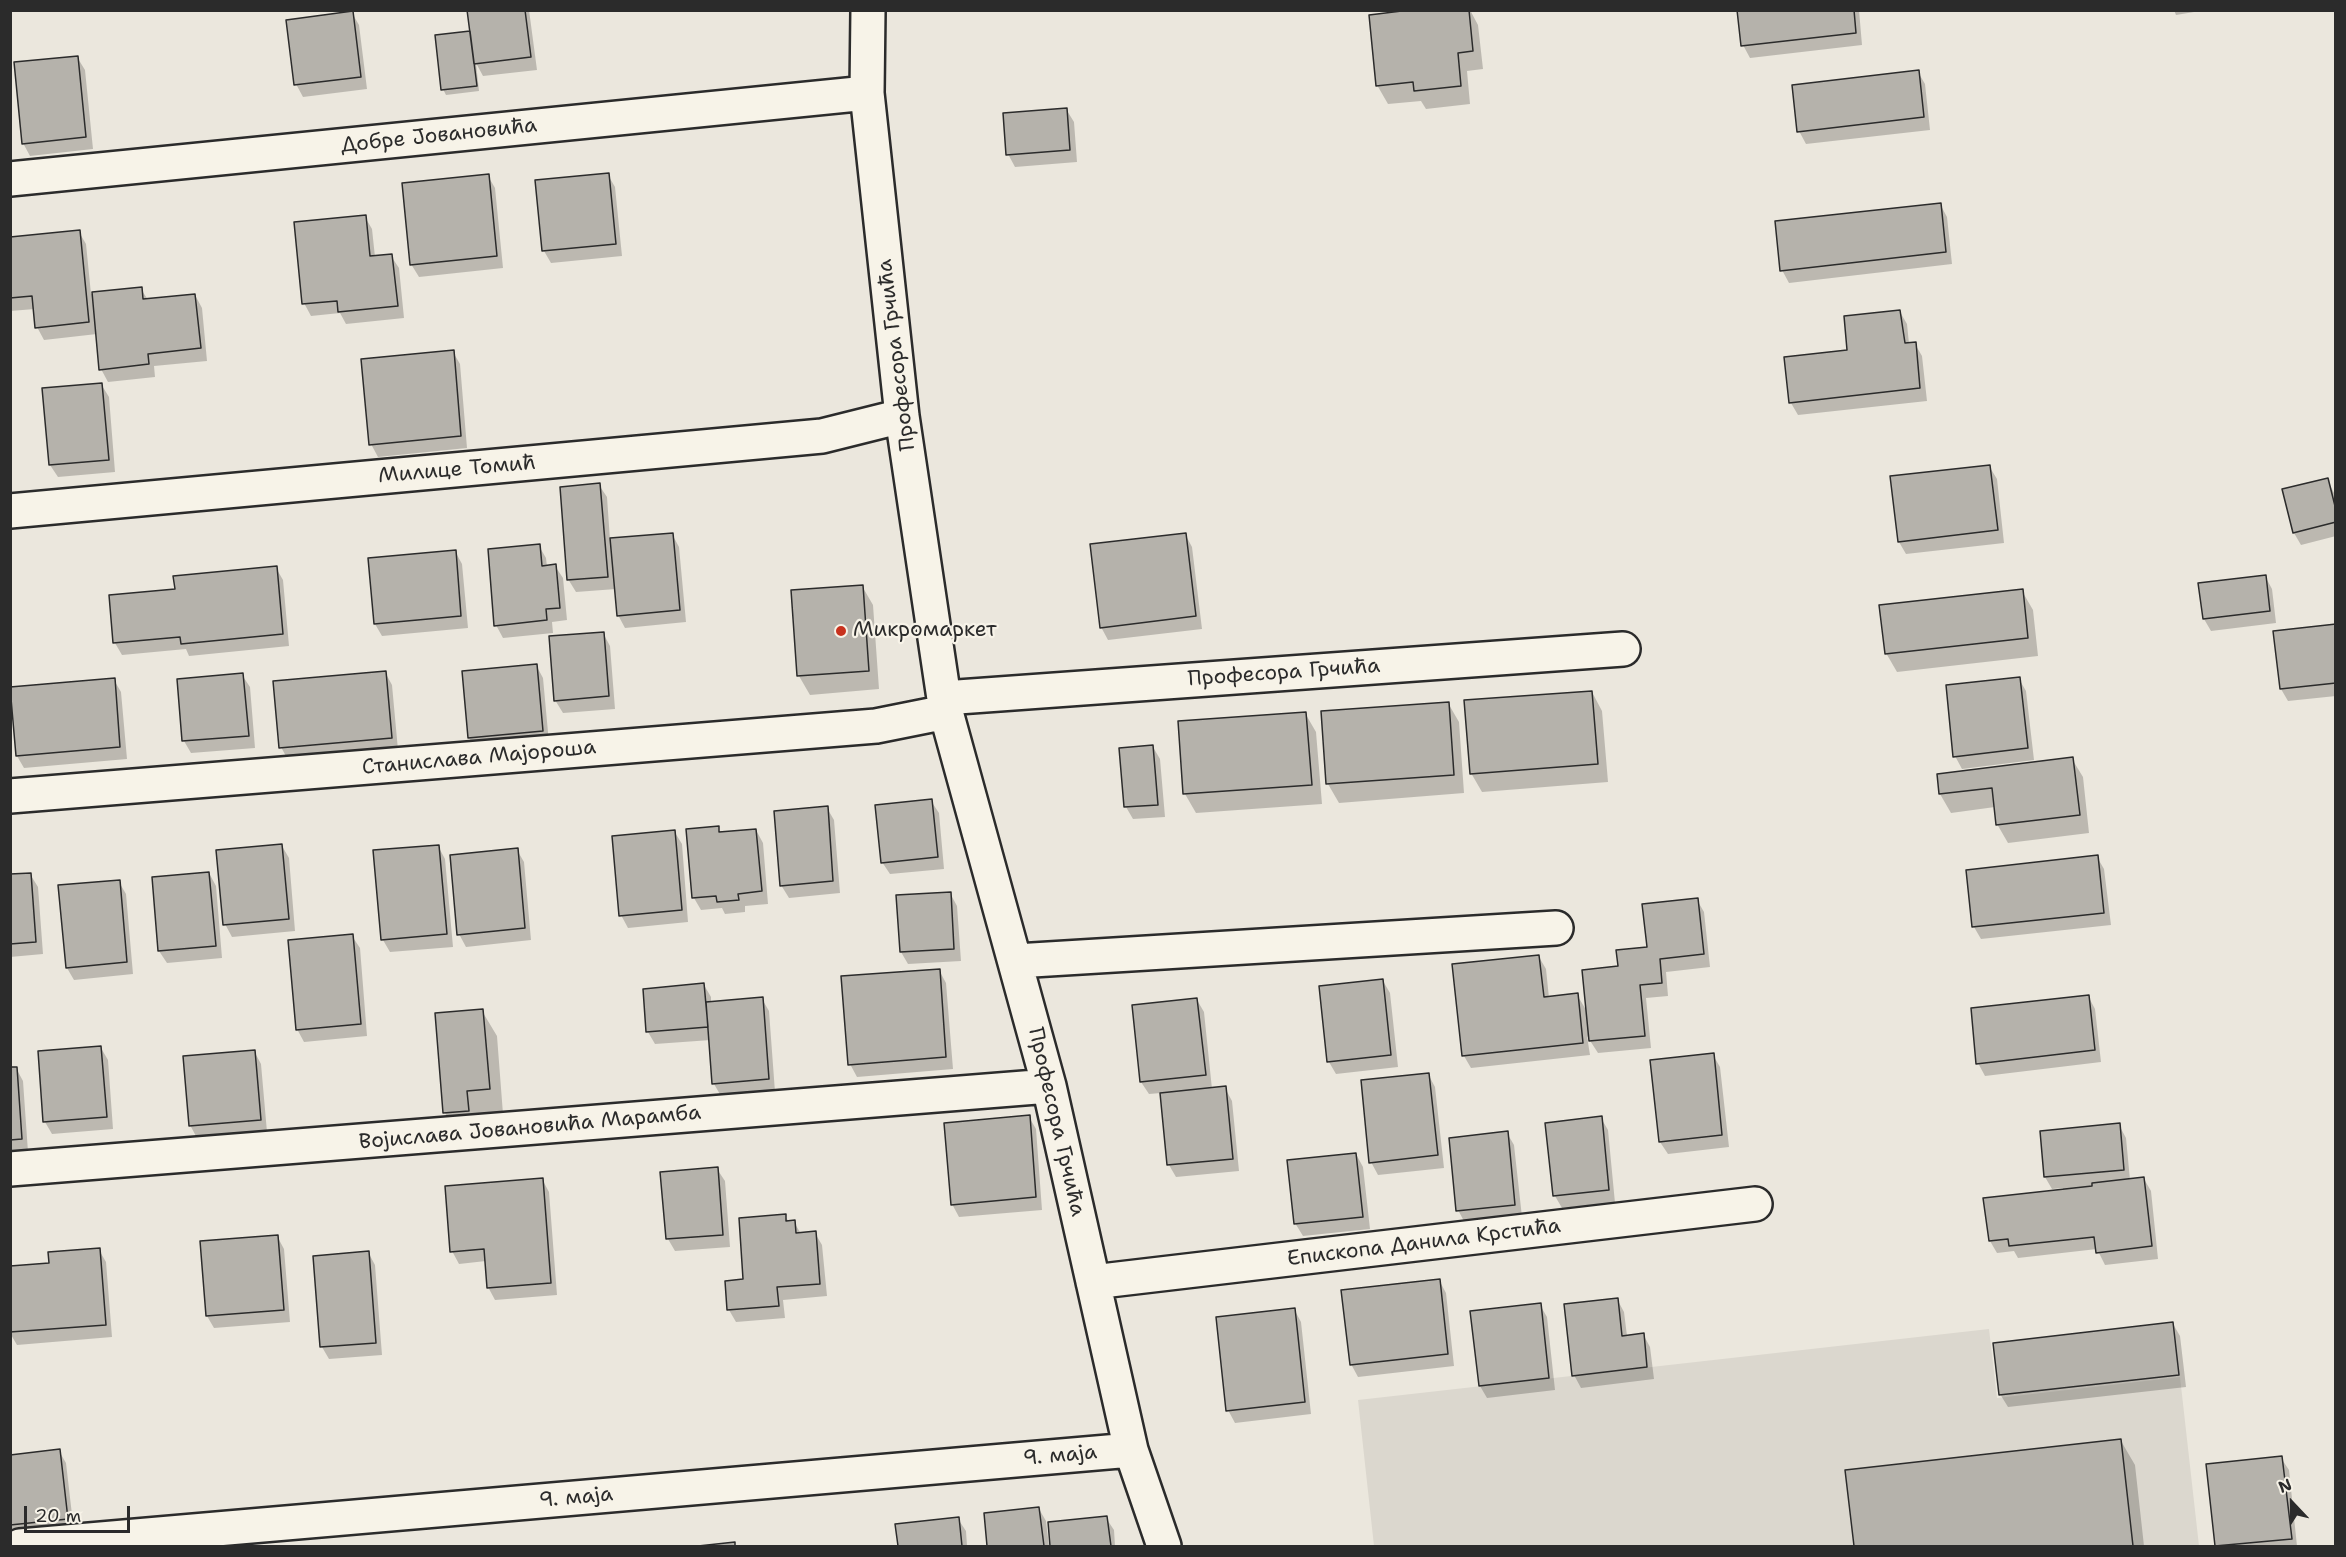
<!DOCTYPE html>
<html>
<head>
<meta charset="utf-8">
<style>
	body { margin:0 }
	#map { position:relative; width:2346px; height:1557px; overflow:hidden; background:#ebe7dd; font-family:"Shantell Sans",sans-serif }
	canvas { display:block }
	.frame { position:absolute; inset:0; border:12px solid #2b2b2b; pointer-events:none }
	.north { position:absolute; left:2262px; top:1473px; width:60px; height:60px; -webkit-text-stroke:4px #f7f3e8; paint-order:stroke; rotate:338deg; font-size:16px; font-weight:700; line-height:24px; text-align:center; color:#2b2b2b }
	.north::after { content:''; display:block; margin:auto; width:21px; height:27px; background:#2b2b2b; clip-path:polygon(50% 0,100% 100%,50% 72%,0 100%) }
	.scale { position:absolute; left:24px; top:1506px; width:106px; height:27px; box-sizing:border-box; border:3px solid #2b2b2b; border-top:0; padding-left:8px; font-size:18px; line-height:21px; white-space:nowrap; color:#2b2b2b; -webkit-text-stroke:4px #f7f3e8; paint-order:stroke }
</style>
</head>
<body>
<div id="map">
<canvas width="2346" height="1557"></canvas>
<div class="frame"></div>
<div class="north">N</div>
<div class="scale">20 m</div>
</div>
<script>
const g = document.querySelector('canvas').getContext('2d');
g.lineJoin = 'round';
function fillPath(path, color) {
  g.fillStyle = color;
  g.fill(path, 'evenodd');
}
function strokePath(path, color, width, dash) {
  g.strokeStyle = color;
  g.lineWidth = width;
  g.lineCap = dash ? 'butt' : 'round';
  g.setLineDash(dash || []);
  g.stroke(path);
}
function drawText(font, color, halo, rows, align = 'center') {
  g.font = font + ' "Shantell Sans",sans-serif';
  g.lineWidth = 4.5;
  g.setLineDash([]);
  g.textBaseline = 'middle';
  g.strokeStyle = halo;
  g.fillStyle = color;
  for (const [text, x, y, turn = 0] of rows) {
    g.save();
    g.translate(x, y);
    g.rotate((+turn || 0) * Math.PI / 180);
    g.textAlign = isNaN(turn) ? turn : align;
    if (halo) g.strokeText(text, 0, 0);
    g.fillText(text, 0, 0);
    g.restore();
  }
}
fillPath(new Path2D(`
	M1989,1329L1997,1398L2180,1377L2199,1546H1374L1358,1400Z`), '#dbd7ce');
fillPath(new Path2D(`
	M469,10H529L537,70L483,76L476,63L479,91L446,95L443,89L472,38Z
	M1424,10H1470L1478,25L1483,69L1467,71L1470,104L1426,109L1421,101L1388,104L1377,85Z
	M1739,10H1859L1862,45L1750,58L1743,45Z
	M2174,10H2206L2176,15Z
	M352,13L359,25L367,89L303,97L296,84Z
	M77,57L85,70L93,149L30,156L23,143Z
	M1918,72L1925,84L1930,130L1806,144L1799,131Z
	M1066,109L1074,122L1077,162L1015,167L1008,154Z
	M608,175L615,187L622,256L551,263L544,251L537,182Z
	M488,176L495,188L503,268L419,277L411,264Z
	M1940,204L1947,217L1952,264L1789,283L1782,270Z
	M365,217L372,229L375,257L391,256L399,268L404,318L346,324L340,313L311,316L304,303Z
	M79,232L86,244L91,294L141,289L148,300L195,295L202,308L207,361L154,366L155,377L108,382L101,369L97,334L44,340L37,327L35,309L10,311V239Z
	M1900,312L1907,324L1909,344H1915L1922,356L1927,401L1798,415L1791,403L1785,358L1849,351Z
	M453,352L460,364L467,448L378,457L371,444Z
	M101,384L109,397L115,472L58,477L50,465Z
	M1989,466L1997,479L2004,543L1906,554L1899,542Z
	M2327,479L2336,497V536L2301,545L2294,533Z
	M599,485L607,497L610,540L672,534L679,547L686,622L625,628L618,615L616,589L576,592L568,579Z
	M1185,534L1192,547L1202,629L1108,640L1101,627Z
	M539,546L546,558L547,567L555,566L563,578L567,620L552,622L553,633L503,638L496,625Z
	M455,551L462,564L468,628L382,636L375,624Z
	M276,568L283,580L289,646L189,656L186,649L122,655L115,643L111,596L176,590Z
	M2265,576L2272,589L2276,623L2211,631L2204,619Z
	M862,586L873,605L879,689L810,695L799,676Z
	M2022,591L2033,610L2038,656L1897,672L1886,653Z
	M2336,626V696L2288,701L2281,689Z
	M603,633L610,646L615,709L563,713L555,700Z
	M536,665L543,678L549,743L477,750L469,738Z
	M385,672L392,685L398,750L288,760L281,747Z
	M242,675L250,687L255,748L191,753L184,741L179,680Z
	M2019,679L2026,691L2034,760L1962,769L1955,756Z
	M114,680L121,692L127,759L24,768L17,756Z
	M1592,692L1602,711L1608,782L1482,792L1471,773Z
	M1448,703L1459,722L1464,793L1339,803L1328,784L1323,712Z
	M1305,713L1316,732L1322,804L1196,813L1185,794L1180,723Z
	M1153,747L1160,759L1165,817L1133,819L1126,807L1121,750Z
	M2072,759L2083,777L2089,833L2008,843L1997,824L1995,807L1951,813L1940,794L1938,776Z
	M931,801L939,813L944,869L890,874L882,862Z
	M827,808L834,820L840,893L789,898L781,885Z
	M718,828L721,834L756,830L763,843L768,904L745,906V912L725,914L722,908L701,910L694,898Z
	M674,831L682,844L688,922L628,928L621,915Z
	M282,846L289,858L295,931L232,937L225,924Z
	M438,846L445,859L453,947L390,952L383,940L375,852Z
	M517,850L524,862L531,940L466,947L459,934Z
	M2097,857L2104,869L2111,925L1981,939L1974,927L1968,871Z
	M209,873L216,886L222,958L167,963L159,951Z
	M30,874L38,887L43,954L10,957V876Z
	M119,882L126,894L133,974L74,980L67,968Z
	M950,893L957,906L961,961L908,964L901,952Z
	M1697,900L1704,912L1710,967L1666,972L1668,996L1646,998L1651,1048L1598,1053L1587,1036L1590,1055L1471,1068L1464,1056L1454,966L1539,957L1546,969L1549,998L1577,995L1588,1013L1620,967L1648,948Z
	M352,936L360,948L367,1036L304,1042L297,1029Z
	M939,970L946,983L953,1069L857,1077L850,1064Z
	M1383,981L1390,993L1398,1067L1336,1074L1329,1062Z
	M704,985L711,997V1003L762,999L769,1011L775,1092L721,1096L714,1084L711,1040L655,1044L648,1032L644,990Z
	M2088,996L2095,1009L2101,1062L1985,1076L1978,1063Z
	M1197,1000L1204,1012L1212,1089L1225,1088L1232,1101L1239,1171L1176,1177L1169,1165L1161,1093L1149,1094L1141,1082Z
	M482,1011L497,1036L503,1114L459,1138L445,1113Z
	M101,1048L108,1060L113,1129L52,1134L45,1122Z
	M254,1051L261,1064L267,1132L197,1138L190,1125Z
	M1713,1055L1720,1067L1729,1147L1668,1154L1660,1142Z
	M16,1068L23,1081L28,1152L10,1153V1069Z
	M1428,1074L1435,1087L1444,1168L1378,1175L1371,1162Z
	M1029,1117L1036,1129L1042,1210L959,1217L952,1204Z
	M1601,1118L1608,1130L1615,1203L1562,1208L1555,1196L1547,1124Z
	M2119,1125L2126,1138L2130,1180L2144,1179L2151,1191L2158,1259L2105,1265L2097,1249L2018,1258L2014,1251L1997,1253L1990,1241L2063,1191V1188L2052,1189L2045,1177Z
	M1507,1133L1514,1145L1522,1217L1465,1223L1458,1210Z
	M1356,1154L1363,1167L1370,1229L1303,1236L1295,1223Z
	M717,1169L725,1181L730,1247L675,1251L668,1239L662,1174Z
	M542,1179L549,1192L557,1295L495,1300L488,1287L486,1261L459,1264L452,1251Z
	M785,1216L789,1222H794L801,1234L815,1233L822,1245L827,1296L783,1300L785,1318L736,1322L729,1310Z
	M277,1236L284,1249L290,1322L214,1328L207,1316Z
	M99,1250L106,1262L112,1337L17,1345L10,1333V1268L50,1264Z
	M368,1252L375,1265L382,1355L329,1359L322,1347Z
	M1439,1280L1446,1293L1454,1366L1358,1377L1351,1364Z
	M1617,1299L1624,1312L1627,1336L1643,1334L1650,1347L1654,1379L1581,1388L1574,1375Z
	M1540,1305L1547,1317L1555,1390L1487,1398L1480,1386Z
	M1294,1309L1301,1322L1311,1414L1235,1423L1228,1410Z
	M2173,1324L2180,1336L2186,1387L2008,1407L2000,1394Z
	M2121,1441L2135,1465L2144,1546H1856L1847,1472Z
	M59,1451L66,1463L74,1532L10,1535V1456Z
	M2281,1458L2289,1470L2297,1546H2217L2208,1466Z
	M1039,1509L1046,1521L1049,1546H989L985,1514Z
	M1106,1518L1114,1530L1115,1546H1052L1049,1524Z
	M958,1519L966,1531L967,1546H899L897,1525Z`), '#0003');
const building = new Path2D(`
	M467,10H525L531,57L474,64Z
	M1410,10H1469L1473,51L1458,53L1461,86L1414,91L1413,82L1376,86L1369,15Z
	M1737,10H1854L1856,33L1741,46Z
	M353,11L361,77L294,85L286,20Z
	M470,31L477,86L441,90L435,35Z
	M78,56L86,137L22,144L14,62Z
	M1919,70L1924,117L1797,132L1792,85Z
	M1067,108L1070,150L1006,155L1003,113Z
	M609,173L616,244L542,251L535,180Z
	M489,174L497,256L410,265L402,183Z
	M1941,203L1946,252L1780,271L1775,221Z
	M366,215L370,256L392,254L398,306L338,312L337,301L302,304L294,222Z
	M80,230L89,322L35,328L32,296L10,298V237Z
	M142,287L143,299L195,294L201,348L148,354L149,364L99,370L92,292Z
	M1900,310L1905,343L1916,342L1920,388L1789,403L1784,357L1847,350L1844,316Z
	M454,350L461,436L369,445L361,359Z
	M102,383L109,460L49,465L42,388Z
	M1990,465L1998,530L1898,542L1890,476Z
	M2328,478L2336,510V522L2293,533L2282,489Z
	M600,483L608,577L567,580L560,487Z
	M673,533L680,610L617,616L610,538Z
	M1186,533L1196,616L1100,628L1090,544Z
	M540,544L542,566L556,564L560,608L546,609L547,620L494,626L488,549Z
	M456,550L461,616L374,624L368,558Z
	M277,566L283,634L181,644L180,637L113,643L109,595L175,589L173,576Z
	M2266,575L2270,611L2203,619L2198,583Z
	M863,585L869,671L797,676L791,590Z
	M2023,589L2028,638L1885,654L1879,605Z
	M2336,624V683L2280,689L2273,631Z
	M604,632L609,696L554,701L549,636Z
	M537,664L543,731L468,738L462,671Z
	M386,671L392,738L279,748L273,681Z
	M243,673L249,736L182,741L177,679Z
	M2020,677L2028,748L1953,757L1946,685Z
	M115,678L120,747L16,756L10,687Z
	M1592,691L1598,764L1470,774L1464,700Z
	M1449,702L1454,775L1326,784L1321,711Z
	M1306,712L1312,785L1183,794L1178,721Z
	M1153,745L1158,805L1124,807L1119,748Z
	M2073,757L2080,815L1996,825L1992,788L1939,794L1937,774Z
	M932,799L938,857L881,863L875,805Z
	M828,806L833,881L780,886L774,811Z
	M719,826V832L756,829L762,891L738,894L739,900L717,902L716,896L692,898L686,829Z
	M675,830L682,910L619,916L612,836Z
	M282,844L289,919L223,925L216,850Z
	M439,845L447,934L381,940L373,850Z
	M518,848L525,928L457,935L450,855Z
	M2098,855L2104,913L1972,927L1966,870Z
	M209,872L216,946L158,951L152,877Z
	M31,873L36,942L10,944V874Z
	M120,880L127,962L66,968L58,885Z
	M951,892L954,949L900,952L896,895Z
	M1698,898L1704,954L1660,959L1662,983L1640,985L1645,1036L1589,1041L1582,970L1618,966L1616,950L1647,947L1642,904Z
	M353,934L361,1024L296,1030L288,940Z
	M1539,955L1544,997L1578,993L1583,1043L1462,1056L1452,964Z
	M940,969L946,1057L848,1065L841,976Z
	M1383,979L1391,1055L1327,1062L1319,986Z
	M704,983L708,1027L646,1032L643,989Z
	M2089,995L2095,1050L1976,1064L1971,1008Z
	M763,997L769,1079L712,1084L706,1002Z
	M1197,998L1206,1075L1140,1082L1132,1005Z
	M483,1009L490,1089L467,1091L469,1111L443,1113L435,1013Z
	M101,1046L107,1117L43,1122L38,1051Z
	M255,1050L261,1120L189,1126L183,1056Z
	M1714,1053L1722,1135L1659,1142L1650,1060Z
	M10,1067H17L22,1139L10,1140Z
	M1429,1073L1438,1155L1369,1163L1361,1080Z
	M1226,1086L1233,1159L1167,1165L1160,1093Z
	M1030,1115L1036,1197L951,1205L944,1123Z
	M1602,1116L1609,1190L1553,1196L1545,1123Z
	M2120,1123L2124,1170L2044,1177L2040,1131Z
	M1508,1131L1515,1205L1456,1211L1449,1138Z
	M1356,1153L1363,1217L1294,1224L1287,1160Z
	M718,1167L723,1235L666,1239L660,1172Z
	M2144,1177L2152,1246L2096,1253L2094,1237L2009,1246L2008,1239L1989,1241L1983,1198L2092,1186V1183Z
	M543,1178L551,1283L487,1288L484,1249L450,1252L445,1186Z
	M786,1214V1221L795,1220L796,1233L816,1231L820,1284L777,1287L779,1306L727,1310L725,1281L743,1279L739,1218Z
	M278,1235L284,1310L206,1316L200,1241Z
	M100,1248L106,1325L10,1332V1266L49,1263L48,1252Z
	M369,1251L376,1343L320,1347L313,1256Z
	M1440,1279L1448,1354L1350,1365L1341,1290Z
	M1618,1298L1622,1336L1644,1333L1647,1367L1572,1376L1564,1304Z
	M1541,1303L1549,1378L1479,1386L1470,1311Z
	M1295,1308L1305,1402L1226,1411L1216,1317Z
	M2173,1322L2179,1375L1999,1395L1993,1343Z
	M2121,1439L2133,1546H1854L1845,1470Z
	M60,1449L68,1519L10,1525V1455Z
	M2282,1456L2292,1539L2215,1546L2206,1464Z
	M1039,1507L1044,1546H987L984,1513Z
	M1107,1516L1111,1546H1050L1048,1522Z
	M959,1517L962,1546H898L895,1524Z
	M735,1542V1546H698Z`);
fillPath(building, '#b5b2ab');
strokePath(building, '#2b2b2b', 1.5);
const street = new Path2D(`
	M868,10L867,93L902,416L946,712L1049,1086L1131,1450L1164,1546
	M10,179L867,93
	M10,511L822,436L902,416
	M944,698L1623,649
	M10,796L876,726L946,712
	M1016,961L1556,928
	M10,1169L1049,1086
	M1093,1282L1755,1204
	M20,1546L1131,1450`);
strokePath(street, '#2b2b2b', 38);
strokePath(street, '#f7f3e8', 33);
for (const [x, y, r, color] of [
	[841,631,6,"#c8321e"]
]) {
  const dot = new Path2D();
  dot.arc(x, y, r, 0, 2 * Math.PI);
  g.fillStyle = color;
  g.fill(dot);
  strokePath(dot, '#f7f3e8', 2);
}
drawText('21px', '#2b2b2b', '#f7f3e8', [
	["Добре Јовановића",439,136,-6],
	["Професора Грчића",897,355,-97],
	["Милице Томић",457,470,-5],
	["Професора Грчића",1284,673,-4],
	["Станислава Мајороша",479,758,-5],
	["Професора Грчића",1056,1122,77],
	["Војислава Јовановића Марамба",530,1128,-5],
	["Епископа Данила Крстића",1424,1243,-7],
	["9. маја",1060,1456,-5],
	["9. маја",576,1498,-5]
]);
drawText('21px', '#2b2b2b', '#f7f3e8', [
	["Микромаркет",853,631]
], 'left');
</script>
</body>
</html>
